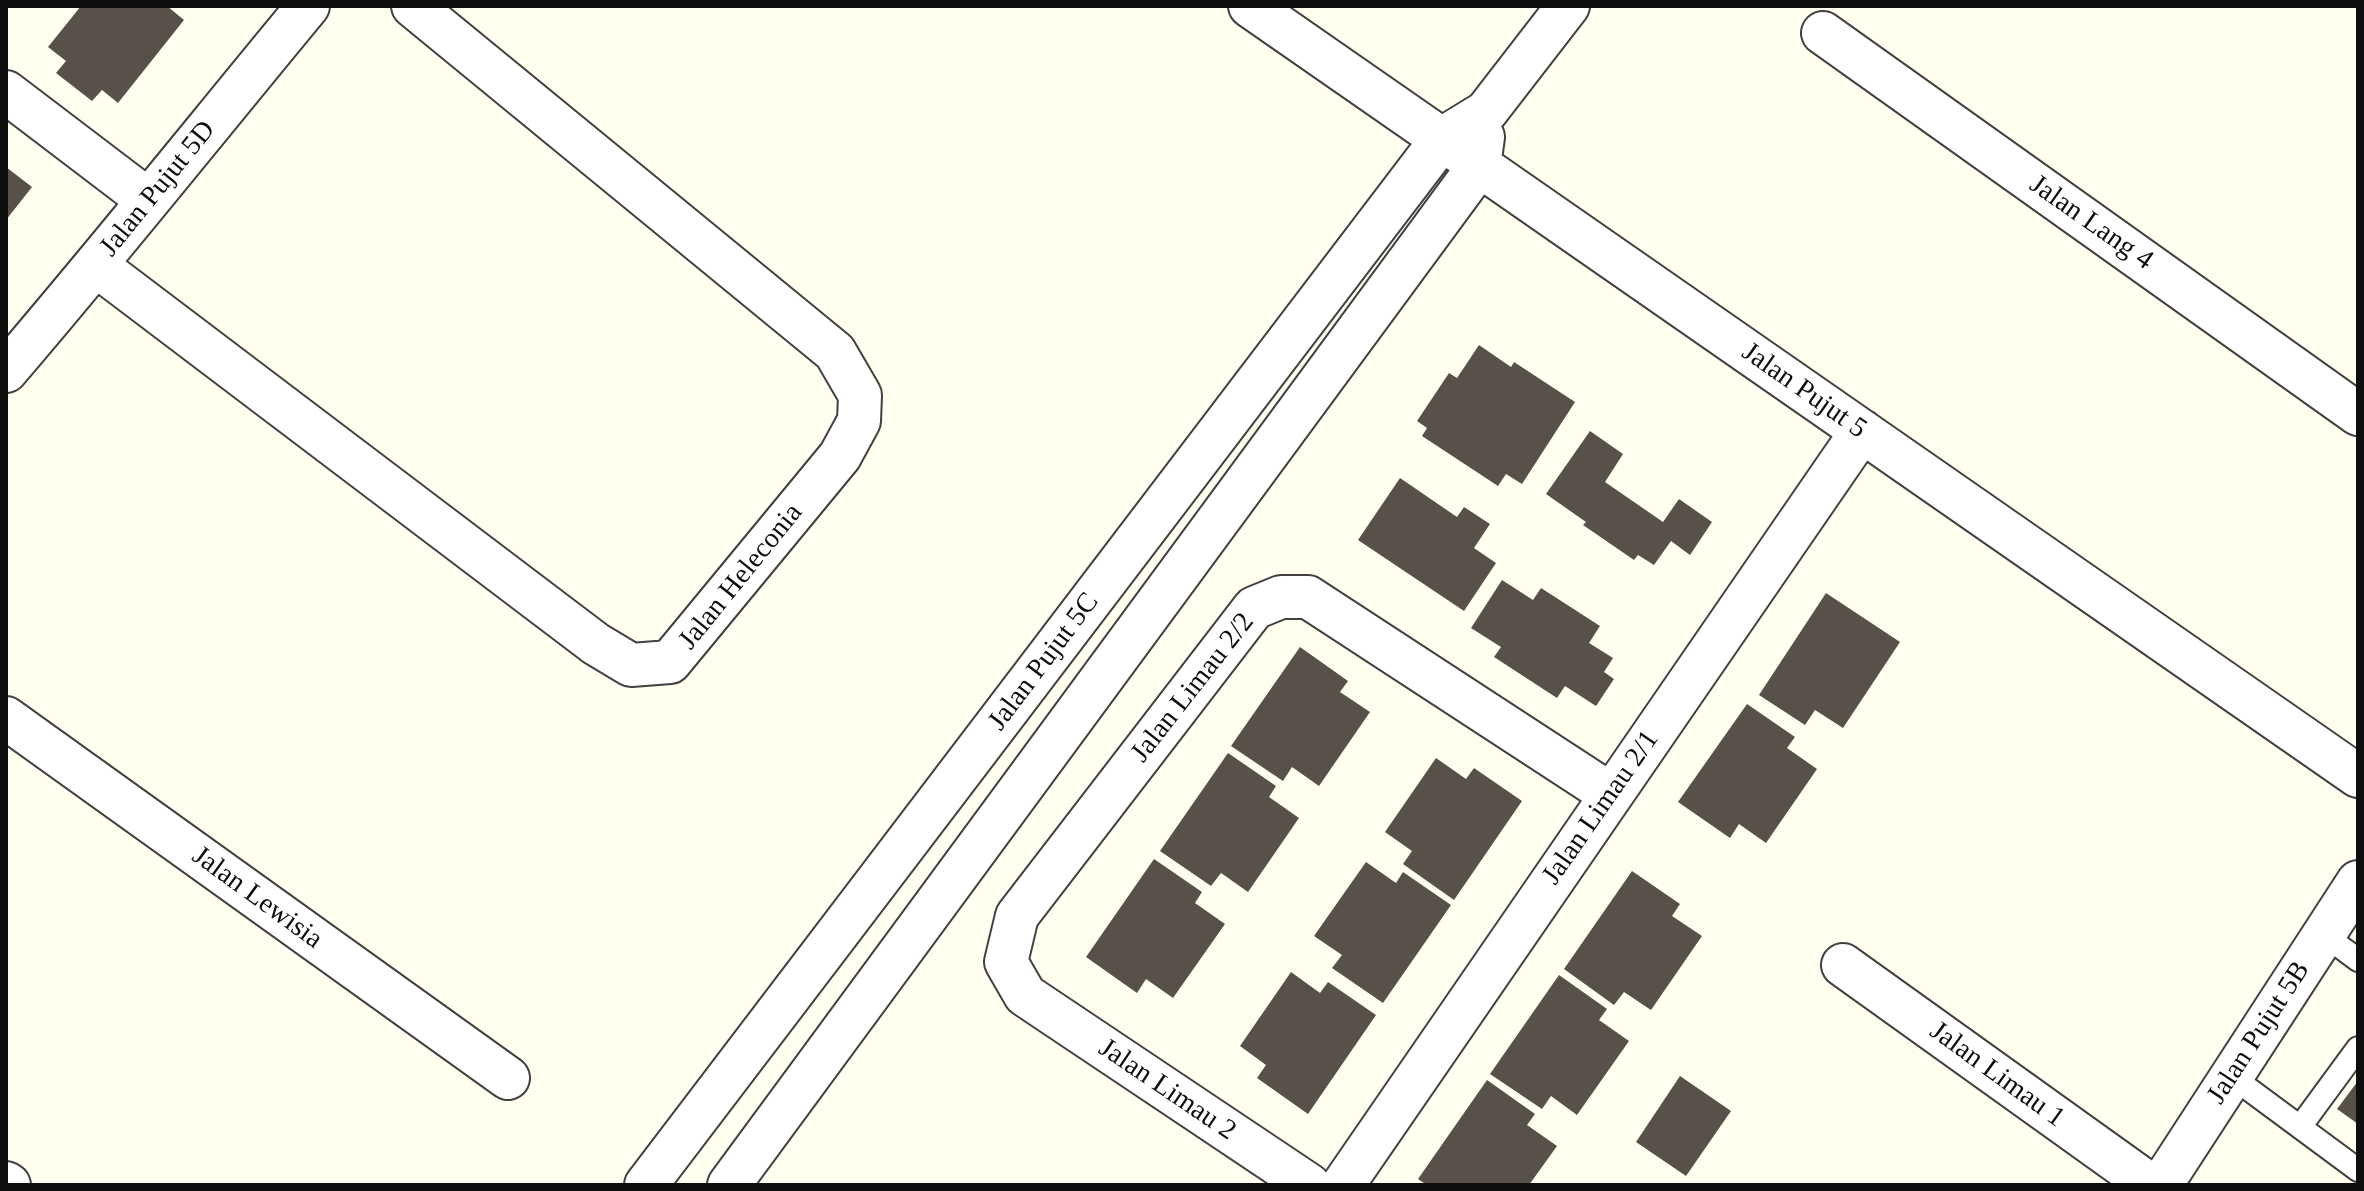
<!DOCTYPE html>
<html>
<head>
<meta charset="utf-8">
<style>
	body { margin:0 }
	#map { position:relative; width:2364px; height:1191px; overflow:hidden; background:#fffeef; font-family:Georgia,serif }
	canvas { display:block }
	.frame { position:absolute; inset:0; border:8px solid #0e0e0e; pointer-events:none }
</style>
</head>
<body>
<div id="map">
<canvas width="2364" height="1191"></canvas>
<div class="frame"></div>
</div>
<script>
const g = document.querySelector('canvas').getContext('2d');
g.lineJoin = 'round';
function fillPath(path, color) {
  g.fillStyle = color;
  g.fill(path, 'evenodd');
}
function strokePath(path, color, width, dash) {
  g.strokeStyle = color;
  g.lineWidth = width;
  g.lineCap = dash ? 'butt' : 'round';
  g.setLineDash(dash || []);
  g.stroke(path);
}
function drawText(font, color, halo, rows, align = 'center') {
  g.font = font + ' Georgia,serif';
  g.lineWidth = 8;
  g.setLineDash([]);
  g.textBaseline = 'middle';
  g.strokeStyle = halo;
  g.fillStyle = color;
  for (const [text, x, y, turn = 0] of rows) {
    g.save();
    g.translate(x, y);
    g.rotate((+turn || 0) * Math.PI / 180);
    g.textAlign = isNaN(turn) ? turn : align;
    if (halo) g.strokeText(text, 0, 0);
    g.fillText(text, 0, 0);
    g.restore();
  }
}
fillPath(new Path2D(`
	M81,6H167L184,20L118,103L102,90L92,101L56,73L66,61L48,47Z
	M6,167L32,187L6,220Z
	M1479,345L1511,367L1514,362L1575,402L1522,484L1506,474L1498,486L1422,436L1427,428L1417,421L1449,373L1457,378Z
	M1590,431L1623,454L1605,482L1663,522L1679,499L1712,522L1690,555L1671,541L1654,565L1638,555L1634,560L1583,525L1586,522L1546,494Z
	M1400,478L1457,517L1464,507L1490,524L1474,548L1496,563L1464,611L1358,540Z
	M1502,580L1533,600L1541,588L1600,626L1589,643L1613,658L1604,672L1614,679L1596,706L1565,686L1557,698L1494,657L1501,647L1471,628Z
	M1826,593L1900,642L1843,728L1815,710L1805,725L1759,695Z
	M1300,647L1348,681L1340,692L1370,712L1319,786L1292,767L1283,781L1231,746Z
	M1747,704L1795,737L1787,748L1817,769L1766,843L1739,824L1730,838L1678,802Z
	M1228,753L1276,786L1269,797L1299,818L1248,892L1221,873L1211,886L1160,851Z
	M1436,758L1466,779L1474,768L1522,801L1454,900L1403,864L1412,851L1385,832Z
	M1154,859L1202,892L1195,903L1225,924L1173,998L1146,979L1137,993L1086,957Z
	M1366,862L1396,883L1403,872L1451,905L1383,1003L1332,968L1342,955L1314,936Z
	M1632,871L1680,904L1672,916L1702,936L1651,1010L1624,992L1614,1005L1564,969Z
	M1291,972L1320,993L1328,982L1376,1015L1308,1114L1257,1078L1266,1065L1240,1046Z
	M1559,975L1607,1009L1599,1020L1629,1041L1577,1115L1551,1096L1542,1109L1490,1074Z
	M1680,1076L1731,1111L1686,1176L1636,1142Z
	M1487,1080L1535,1114L1527,1125L1557,1146L1529,1185H1427L1418,1179Z
	M2358,1081V1124L2337,1109Z`), '#585149');
const lane = new Path2D(`
	M2323,934L2358,960
	M2231,1076L2358,1170
	M2300,1127L2358,1048`);
const street = new Path2D(`
	M1250,6L2358,776
	M1823,33L2358,414
	M6,92L148,200
	M97,266L596,644L631,665L670,662L840,456L859,421L860,395L835,352L413,6
	M6,371C109,251 207,128 308,6
	M6,718L508,1078
	M1843,965L2150,1185
	M6,1183L9,1185
	M646,1185L1442,139L1486,112L1568,6
	M729,1185L1479,166L1483,137
	M1309,1185L1025,995L1006,962L1017,916L1254,608L1281,597H1308L1610,794
	M1343,1185L1862,431
	M2161,1185L2358,882`);
strokePath(lane, '#414141', 26);
strokePath(street, '#414141', 46);
strokePath(lane, '#fff', 22);
strokePath(street, '#fff', 42);
drawText('28px', '#0e0e0e', '#fff', [
	["Jalan Pujut 5D",158,189,-51],
	["Jalan Lang 4",2091,223,35],
	["Jalan Pujut 5",1804,391,35],
	["Jalan Heleconia",741,577,-51],
	["Jalan Pujut 5C",1044,662,-53],
	["Jalan Limau 2/2",1193,688,-52],
	["Jalan Limau 2/1",1601,808,-55],
	["Jalan Lewisia",257,898,36],
	["Jalan Pujut 5B",2259,1033,-57],
	["Jalan Limau 1",1997,1075,36],
	["Jalan Limau 2",1167,1090,34]
]);
</script>
</body>
</html>
